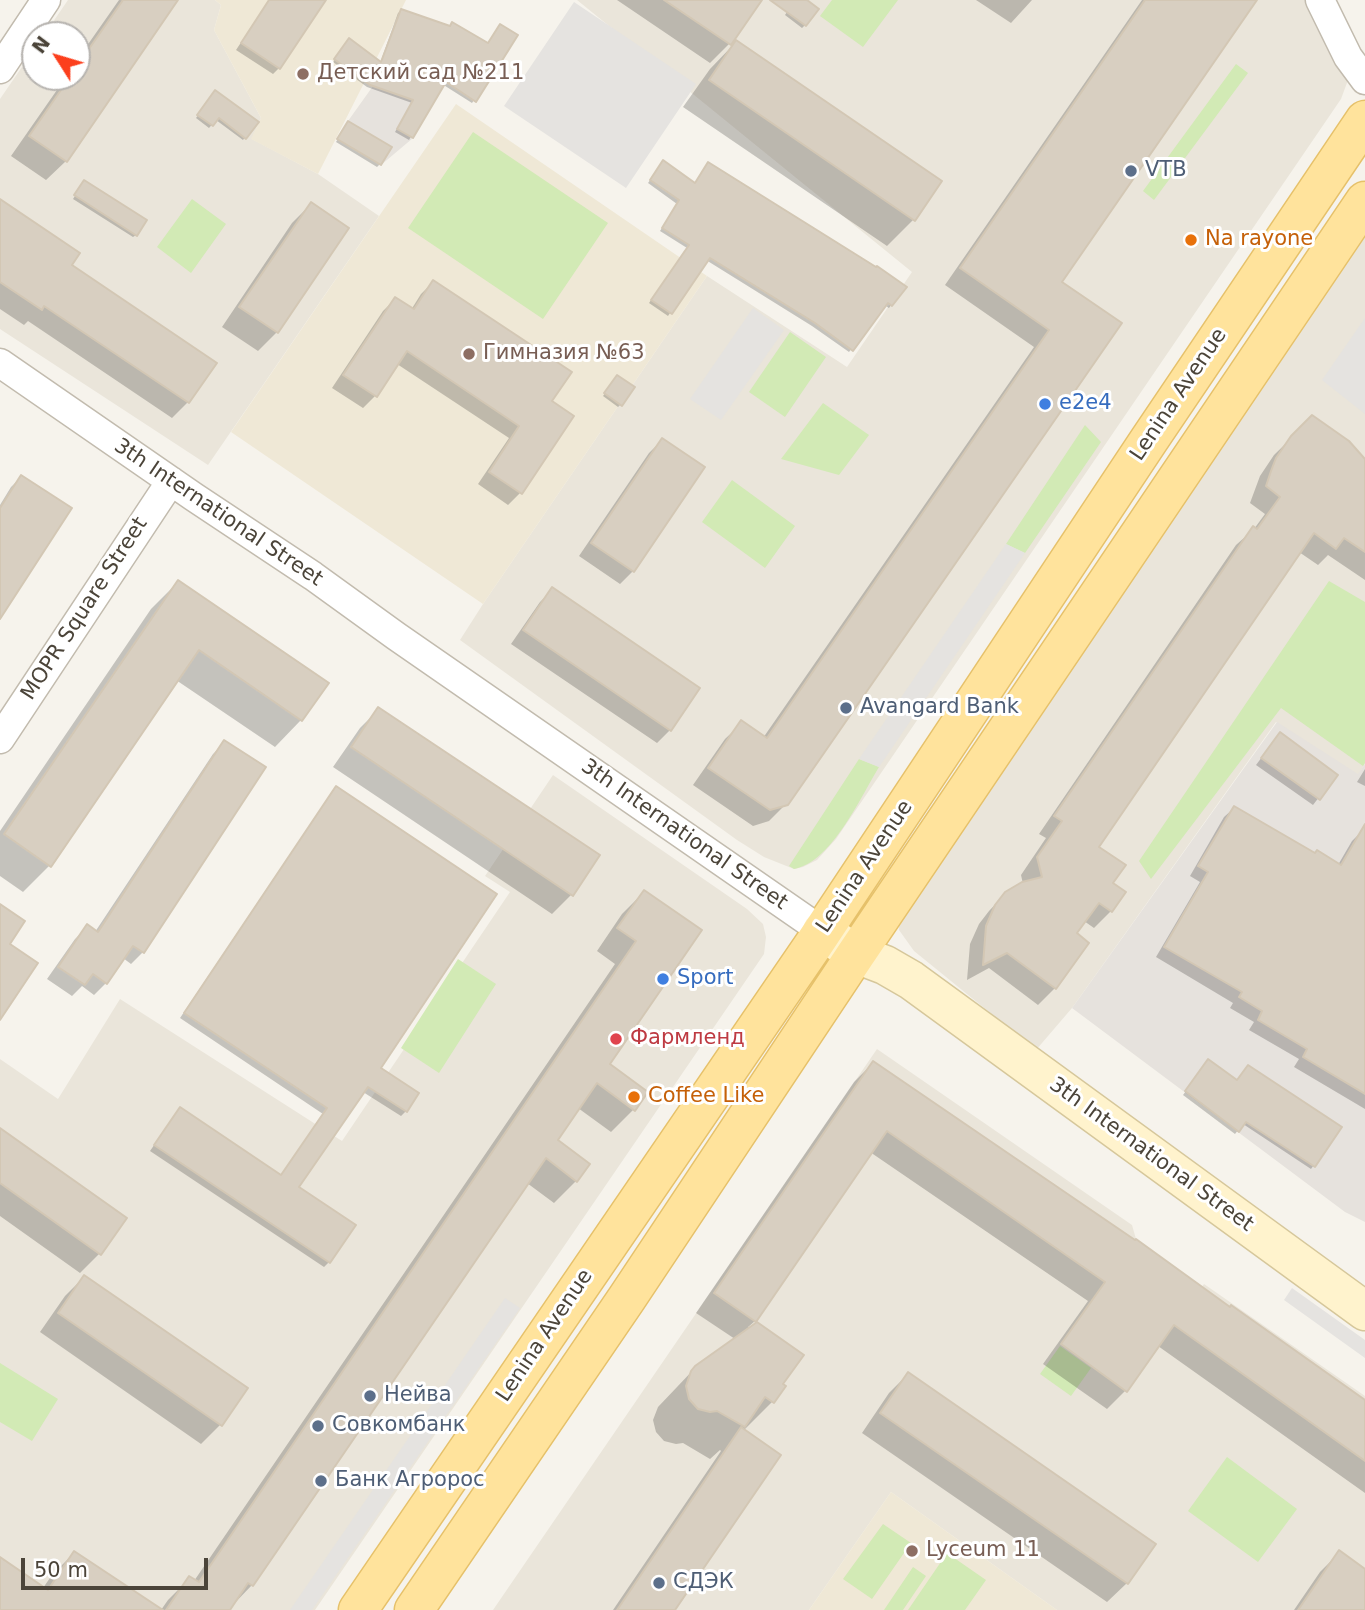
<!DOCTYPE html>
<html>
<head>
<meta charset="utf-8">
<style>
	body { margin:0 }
	#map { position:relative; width:1365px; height:1610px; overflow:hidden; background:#f6f3ec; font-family:"DejaVu Sans",sans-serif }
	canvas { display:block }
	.north { position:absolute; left:21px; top:21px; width:70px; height:70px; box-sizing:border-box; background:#fff; border:2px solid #b7b4b0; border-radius:50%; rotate:307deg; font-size:19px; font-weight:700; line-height:28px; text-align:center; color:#4b4439 }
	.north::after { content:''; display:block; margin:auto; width:24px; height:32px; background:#fc3f1d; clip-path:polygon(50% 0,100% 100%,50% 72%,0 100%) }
	.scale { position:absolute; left:21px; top:1558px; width:187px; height:32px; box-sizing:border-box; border:4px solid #4b4439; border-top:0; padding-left:9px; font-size:21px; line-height:24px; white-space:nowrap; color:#4b4439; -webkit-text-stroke:5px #fff; paint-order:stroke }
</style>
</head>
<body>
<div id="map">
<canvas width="1365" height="1610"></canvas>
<div class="north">N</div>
<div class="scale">50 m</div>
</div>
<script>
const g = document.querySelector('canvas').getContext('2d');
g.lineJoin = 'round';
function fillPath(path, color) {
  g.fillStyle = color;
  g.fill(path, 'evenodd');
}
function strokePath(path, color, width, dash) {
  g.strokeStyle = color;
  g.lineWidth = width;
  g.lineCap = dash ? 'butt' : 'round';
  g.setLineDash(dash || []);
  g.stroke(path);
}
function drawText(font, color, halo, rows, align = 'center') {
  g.font = font + ' "DejaVu Sans",sans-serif';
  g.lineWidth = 6;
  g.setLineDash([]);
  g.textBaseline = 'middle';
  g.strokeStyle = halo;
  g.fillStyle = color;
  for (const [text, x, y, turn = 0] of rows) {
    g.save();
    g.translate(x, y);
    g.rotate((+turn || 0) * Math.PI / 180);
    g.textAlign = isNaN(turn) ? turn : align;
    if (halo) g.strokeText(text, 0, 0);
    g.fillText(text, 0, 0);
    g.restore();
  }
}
fillPath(new Path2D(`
	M68,0H215L221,5L214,30L261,118L252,139L318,174L379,216L208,465L0,329V99L35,48V77H77V35H44Z
	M577,0H1310L1324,22L1348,80L1341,99L836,839L817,860L803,867L794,869L764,857L737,840L460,640L483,604L707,276L847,367L912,272Z
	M1365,225V764L1357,777L1276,722L1072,1008L1036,1050L914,951L899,930L897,913Z
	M553,775L747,909L763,924L766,937L764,954L315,1610H0V1059L58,1099L120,999L342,1141L510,892L485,876Z
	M877,1049L1132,1225L1136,1239L1077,1321L1081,1359L1107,1377L1127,1391L1204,1284L1365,1396V1610H1057L891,1492L809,1610H493Z`), '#eae5da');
fillPath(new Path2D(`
	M401,9L419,15L443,38L452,22L473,34L413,138L381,165L337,139L348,121L373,86Z
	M1277,722L1358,774L1365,764V1222L1345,1212L1072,1008Z`), '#e6e2dd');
fillPath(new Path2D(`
	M215,0H406L318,174L251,139L261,118L214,30L221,5Z
	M456,104L707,276L483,604L231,432Z
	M891,1492L1057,1610H809Z`), '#efe8d6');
fillPath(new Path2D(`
	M832,0H898L863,47L820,16Z
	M1236,64L1248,73L1154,200L1143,191Z
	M473,132L608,223L543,319L408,228Z
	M192,199L226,224L191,273L157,247Z
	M790,332L826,357L785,417L749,392Z
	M823,403L869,435L839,475L781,459Z
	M1085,425L1101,442L1025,553L1006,544Z
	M732,480L795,526L765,568L702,522Z
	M1329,581L1365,602V763L1363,766L1281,708L1151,879L1139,861Z
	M859,759L879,767C860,798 832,862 794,869L789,866Z
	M458,959L496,984L439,1073L401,1048Z
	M1060,1346L1091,1368L1071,1396L1040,1374Z
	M0,1363L58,1399L32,1441L0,1422Z
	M1227,1457L1297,1509L1258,1562L1188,1511Z
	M883,1524L911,1543L872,1599L843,1579Z
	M947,1553L986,1580L965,1610H908Z
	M913,1567L926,1576L903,1610H884Z`), '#d2eab5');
fillPath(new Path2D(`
	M574,2L696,84L626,188L504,106Z
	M753,308L784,330L721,420L690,399Z
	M1365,318V414L1322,380Z
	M1006,544L1025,553L879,767L859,759Z
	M1292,1288L1365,1340V1358L1284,1300Z
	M505,1298L520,1308L312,1610H290Z`), '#e5e3e0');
fillPath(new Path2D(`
	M119,0L176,1L66,161L46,180L11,156L66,77H77V60Z
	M269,0H324L279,68L273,74L236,50Z
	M617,0H747L755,6L729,44L710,63Z
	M795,0H804L805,25L802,28L785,15Z
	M976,0H1032L1011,23Z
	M1142,0H1255L1060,282L1119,323L786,804L769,821L753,826L693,785L725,739L742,723L763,738L1034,347L945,285Z
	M401,11L474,100L472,103L442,84L409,140L395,132L412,103L367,87L333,62L347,43L380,63L398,13Z
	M736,42L914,219L887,246L683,107L710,69Z
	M213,95L245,137L243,140L216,120L209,128L196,118Z
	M346,126L380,164L377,167L336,142Z
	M661,165L695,185L706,167L891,305L889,308L884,305L849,352L812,326L706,260L668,316L649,303L687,248L660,231L677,204L648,183Z
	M82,185L136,235L133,237L73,199Z
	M0,202L188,402L172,418L28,321L24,325L0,309Z
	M311,204L277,332L258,351L222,327L292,223Z
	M433,282L549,402L520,493L508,505L478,484L509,438L397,364L375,396L363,408L332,388L383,311L395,299L411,310L421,294Z
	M615,380L621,404L618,407L603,396Z
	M1313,417L1365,460V580L1328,555L1318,565L1299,552L1097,848L1111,883V911L1094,928L1084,921L1075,934L1055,988L1038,1005L989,968L967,980L970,944L979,924L989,911L1006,893L1023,884L1021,875L1046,838L1039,834L1236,545L1254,529L1265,514L1250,503L1260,476L1274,455Z
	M662,440L633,571L620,584L579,556L649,453Z
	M21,477L0,616V505L11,487Z
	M178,582L301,720L275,747L176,680L50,865L23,892L0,876V831L151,609Z
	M553,589L670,730L657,743L511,644L540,602Z
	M379,709L571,895L552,914L333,767L360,728Z
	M1274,741L1336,775L1313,805L1256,765Z
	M225,742L143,952L131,964L123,958L106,983L94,995L82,986L72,996L47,979L75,939L87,927L95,932L213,754Z
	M1365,769V786L1357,782Z
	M336,788L378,1069L406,1111L401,1116L363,1092L297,1188L329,1262L324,1267L150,1151L175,1115L280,1177L323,1114L180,1018L331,793Z
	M1234,808L1314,855L1338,865L1352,841L1362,831L1365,833V1109L1294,1067L1299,1059L1249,1030L1254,1022L1230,1008L1233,1003L1156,957L1200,882L1190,876L1224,817Z
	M644,892L700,930L608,1064L646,1092L633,1110L611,1132L578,1108L556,1141L576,1181L554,1203L527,1183L252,1585L228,1610H161L168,1600L190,1578L194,1581L615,964L597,951L622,914Z
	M873,1063L1365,1403V1493L1158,1346L1126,1390L1107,1409L1043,1364L1088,1301L870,1152L755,1321L748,1327L780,1384L772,1402L743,1431L673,1610H613L721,1451L720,1450L710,1459L683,1443L676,1444L664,1441L656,1432L653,1420L658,1407L696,1367L735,1339L696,1313L854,1082Z
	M1205,1065L1237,1082L1340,1128L1311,1169L1243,1124L1235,1134L1183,1095Z
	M0,1130L99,1254L80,1273L0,1216Z
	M84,1277L220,1425L201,1444L40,1332L65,1296Z
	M908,1374L1154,1544L1127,1583L1107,1602L862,1433L889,1393Z
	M74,1553L160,1610H0V1560L43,1588L52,1575Z
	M1339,1553L1365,1571V1603L1360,1610H1294L1320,1572Z`), '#0003');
const building = new Path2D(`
	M123,0H178L67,162L29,136L70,77H77V66Z
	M269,0H326L280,69L241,43Z
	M664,0H762L731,45Z
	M770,0H807L819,9L806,26Z
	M1145,0H1257L1062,282L1122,323L788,805L770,810L708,768L741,720L767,738L1049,330L960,268Z
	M401,9L450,26L452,22L488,43L500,24L518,35L476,102L446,82L413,138L397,129L413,100L370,85L334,59L349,38L381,62Z
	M736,40L942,181L915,221L709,80Z
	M215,90L259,122L246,139L219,118L213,126L197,115Z
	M348,121L392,147L381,165L337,139Z
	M663,160L695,183L708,162L876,267L877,266L907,287L892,306L888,303L853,351L815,323L710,258L672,314L651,300L689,245L662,228L679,200L650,180Z
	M84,180L147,220L137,236L74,195Z
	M0,199L80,253L72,265L217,363L189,403L44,306L42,310L0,282Z
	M311,202L349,228L278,333L239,307Z
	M433,280L572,372L552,401L574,416L522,494L489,472L519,426L407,351L377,397L343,375L395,297L414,309Z
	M617,375L635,387L622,406L604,393Z
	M1312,415L1349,441L1365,459V552L1344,538L1336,549L1314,533L1099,847L1126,865L1113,883L1126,892L1112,912L1099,903L1077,933L1089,943L1056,989L1007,953L983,965L986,926L995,905L1005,892L1022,882L1042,877L1037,857L1062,821L1054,816L1253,526L1257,529L1280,497L1266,486L1271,471L1276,458L1291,436Z
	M662,438L705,467L634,572L591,543Z
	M21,475L72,508L0,619V508Z
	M178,580L329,683L302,721L199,650L51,867L4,834Z
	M552,587L700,688L671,731L523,630Z
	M378,707L600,855L573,896L351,747Z
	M1280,732L1338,775L1320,800L1261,758Z
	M224,740L266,767L144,953L133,946L107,984L93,974L85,985L58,967L87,924L98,932Z
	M336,786L497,894L381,1068L419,1093L407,1112L368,1087L299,1187L356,1225L330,1263L154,1145L180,1107L281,1175L327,1108L184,1013Z
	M1234,806L1315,853L1317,850L1341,865L1365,824V1094L1303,1057L1307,1049L1258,1020L1262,1011L1239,997L1242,992L1164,947L1208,872L1198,866Z
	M644,890L702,930L610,1064L648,1092L635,1111L597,1083L558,1140L590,1164L577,1182L546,1158L253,1586L248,1583L230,1610H166L189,1576L199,1582L636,941L617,928Z
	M0,904L25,921L10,944L38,963L0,1020Z
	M1208,1059L1237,1080L1248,1065L1342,1127L1315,1167L1246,1122L1239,1132L1185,1091Z
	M873,1061L1135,1240L1136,1239L1230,1307L1231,1305L1365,1400V1461L1174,1325L1127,1392L1061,1344L1105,1282L887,1131L756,1322L714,1293Z
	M0,1128L127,1218L101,1255L0,1183Z
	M84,1275L248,1388L222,1426L58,1313Z
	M757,1322L804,1355L783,1384L786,1386L774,1403L765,1397L745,1427L717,1411L710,1412L698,1409L689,1399L686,1386L691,1371L695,1366Z
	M908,1372L1156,1544L1128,1584L880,1413Z
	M741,1427L781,1455L675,1610H617Z
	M1339,1550L1365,1569V1610H1298Z
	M74,1551L163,1610H0V1557L48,1590Z`);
fillPath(building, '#d8cfc1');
strokePath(building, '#d3c7b4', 2);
const street = new Path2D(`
	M1320,0L1348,57L1365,80
	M0,69L46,0
	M0,363L194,497L313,576L396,636L822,931
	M0,739L171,481`);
const secondary = new Path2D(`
	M822,931L856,954L885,965L911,980L1365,1311`);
const primary = new Path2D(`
	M358,1610L814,944L1149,440L1365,120
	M414,1610L627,1298L856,954L1365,201`);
strokePath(street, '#c2bbae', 31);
strokePath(secondary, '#d6c79b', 41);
strokePath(primary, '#e6c16a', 41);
strokePath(street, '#fff', 28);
strokePath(secondary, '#fff3cd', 38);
strokePath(primary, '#ffe39c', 38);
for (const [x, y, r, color] of [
	[303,74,7,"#8d6e63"],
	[1131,171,7,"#5c6f8a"],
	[1191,240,7,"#e8710a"],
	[469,354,7,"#8d6e63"],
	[1045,404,7,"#3f7fe0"],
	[846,708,7,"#5c6f8a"],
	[663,979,7,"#3f7fe0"],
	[616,1039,7,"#e0444e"],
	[634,1097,7,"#e8710a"],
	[370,1396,7,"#5c6f8a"],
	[318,1426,7,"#5c6f8a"],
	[321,1481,7,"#5c6f8a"],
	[912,1551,7,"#8d6e63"],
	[659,1583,7,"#5c6f8a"]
]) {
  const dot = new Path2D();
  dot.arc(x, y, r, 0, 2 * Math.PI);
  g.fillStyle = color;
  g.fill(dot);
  strokePath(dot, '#fff', 2.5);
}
drawText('21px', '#785e54', '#fff', [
	["Детский сад №211",317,74],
	["Гимназия №63",483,354],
	["Lyceum 11",926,1551]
], 'left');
drawText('21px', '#4e5e75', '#fff', [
	["VTB",1145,171],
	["Avangard Bank",860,708],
	["Нейва",384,1396],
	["Совкомбанк",332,1426],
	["Банк Агророс",335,1481],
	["СДЭК",673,1583]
], 'left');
drawText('21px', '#c56008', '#fff', [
	["Na rayone",1205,240],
	["Coffee Like",648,1097]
], 'left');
drawText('21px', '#4b4439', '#fff', [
	["Lenina Avenue",1179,395,-56],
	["3th International Street",218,513,34],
	["MOPR Square Street",85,609,-57],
	["3th International Street",684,835,35],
	["Lenina Avenue",865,867,-56],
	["3th International Street",1151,1155,36],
	["Lenina Avenue",545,1336,-56]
]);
drawText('21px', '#366cbe', '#fff', [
	["е2е4",1059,404],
	["Sport",677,979]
], 'left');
drawText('21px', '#be3a42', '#fff', [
	["Фармленд",630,1039]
], 'left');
</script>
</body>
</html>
